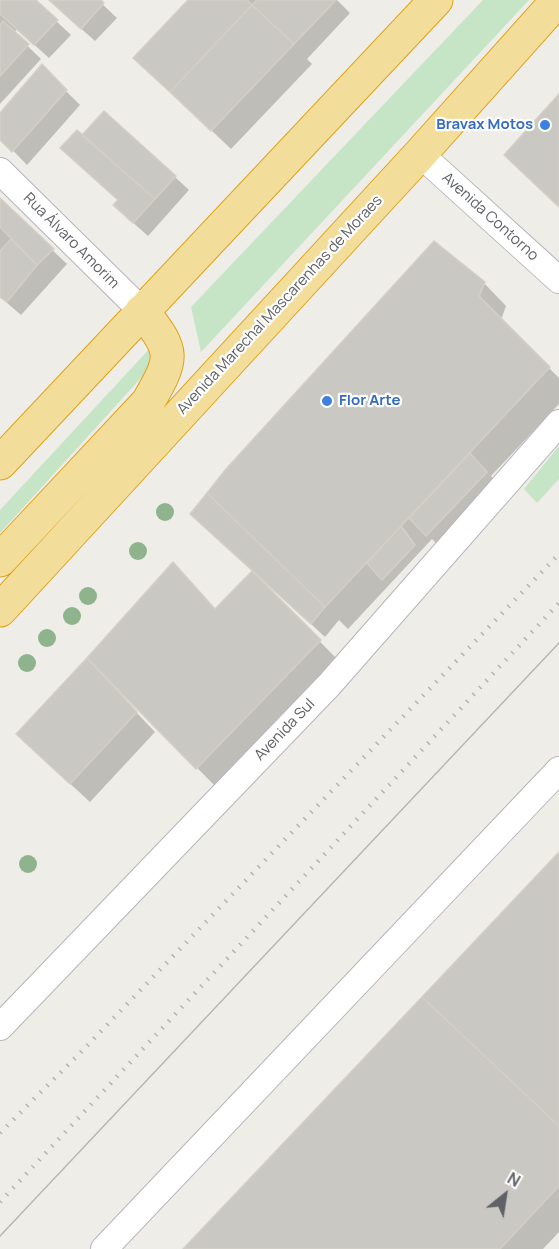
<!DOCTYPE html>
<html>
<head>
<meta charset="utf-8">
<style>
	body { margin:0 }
	#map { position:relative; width:559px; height:1249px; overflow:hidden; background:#efede7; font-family:Manrope,sans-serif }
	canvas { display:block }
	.north { position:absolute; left:475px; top:1165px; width:60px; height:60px; -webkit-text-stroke:4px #fff; paint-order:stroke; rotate:30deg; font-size:16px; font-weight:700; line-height:24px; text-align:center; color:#5e6165 }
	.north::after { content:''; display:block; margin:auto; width:21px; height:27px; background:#5e6165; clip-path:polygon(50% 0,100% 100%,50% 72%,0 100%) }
</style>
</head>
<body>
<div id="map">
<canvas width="559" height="1249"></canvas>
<div class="north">N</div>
</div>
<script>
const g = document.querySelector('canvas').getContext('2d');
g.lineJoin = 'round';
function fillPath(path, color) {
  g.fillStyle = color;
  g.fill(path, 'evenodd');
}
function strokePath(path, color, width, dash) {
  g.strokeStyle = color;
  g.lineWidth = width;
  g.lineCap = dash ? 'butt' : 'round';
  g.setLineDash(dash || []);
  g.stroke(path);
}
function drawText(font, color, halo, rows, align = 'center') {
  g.font = font + ' Manrope,sans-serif';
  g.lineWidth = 4.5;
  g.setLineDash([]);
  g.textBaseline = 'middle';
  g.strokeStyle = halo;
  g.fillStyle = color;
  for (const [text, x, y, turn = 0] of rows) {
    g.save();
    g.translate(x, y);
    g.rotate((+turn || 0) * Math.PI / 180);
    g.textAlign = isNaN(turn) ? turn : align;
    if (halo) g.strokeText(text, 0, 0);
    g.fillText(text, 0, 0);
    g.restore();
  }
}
fillPath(new Path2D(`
	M483,0H529L201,352L191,307Z
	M153,345L151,367L0,533V510Z
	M559,446V479L537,503L524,489Z`), '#c6e4c6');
fillPath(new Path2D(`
	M0,0H34L71,35L49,58L17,29L14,33L41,59L0,104Z
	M49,0H98L117,18L95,41Z
	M190,0H337L350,13L307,59L312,64L231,149L155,77Z
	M42,67L80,105L27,165L0,137V115Z
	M82,137L175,177L189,190L148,236L129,219Z
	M0,200L67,264L21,315L0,297Z
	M484,283L506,306L501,320L559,378V404L491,476L500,486L441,548L432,539L348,629L339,620L325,637L259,576L257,578L342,664L220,791L107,677L105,679L155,732L90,802L37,753L88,659L173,564L216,610L254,572Z
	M559,854V1232L543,1249H185Z`), '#0003');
const building = new Path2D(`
	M0,0H36L58,20L34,45L0,14Z
	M49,0H101L104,3L81,29Z
	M188,0H247L252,5L170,92L133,58Z
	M257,0H336L294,44L252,5Z
	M252,5L294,44L211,131L170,92Z
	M3,21L29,44L0,76V25Z
	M42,64L67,90L12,152L0,140V113Z
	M559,94V207L504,155Z
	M104,111L176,176L155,199L82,135Z
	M77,130L155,199L133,223L113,205L118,200L60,148Z
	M0,198L54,249L37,265L0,227Z
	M11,239L37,265L7,302L0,297V251Z
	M434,241L485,282L479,296L550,367L325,607L207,493L226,469Z
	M470,453L487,472L426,536L409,518Z
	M207,493L325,607L311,624L190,514Z
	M401,526L415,545L382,580L367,563Z
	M173,562L215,609L252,571L321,640L196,769L87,658Z
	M87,658L137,712L70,784L16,734Z
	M559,852V1126L422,997Z
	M422,997L559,1126V1186L500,1249H183Z`);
fillPath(building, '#cac8c3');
strokePath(building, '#d3cfc6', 1.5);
const street = new Path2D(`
	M420,154L559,280
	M0,171L142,311
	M0,1027L329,685L559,423
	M104,1249L559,770`);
const highway = new Path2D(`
	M0,463L436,0
	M0,560L148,402C174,357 175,352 142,311
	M0,610L420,154L558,0`);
strokePath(street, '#b4b6ba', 28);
strokePath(highway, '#dfa216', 35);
strokePath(street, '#fff', 26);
strokePath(highway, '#f3dd9a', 33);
strokePath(new Path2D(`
	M0,1236L559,643`), '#b4b5b5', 1.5);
strokePath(new Path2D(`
	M0,1133L83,1050L559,554
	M0,1202L559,603`), '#b4b5b5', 4.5, [1.5, 8]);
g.fillStyle = '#8eb38d';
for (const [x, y] of [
	[165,512],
	[138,551],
	[88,596],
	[72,616],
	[47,638],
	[27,663],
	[28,864]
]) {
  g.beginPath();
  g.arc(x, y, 9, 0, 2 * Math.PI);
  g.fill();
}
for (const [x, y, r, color] of [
	[545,125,6,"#3f7fe0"],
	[327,401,6,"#3f7fe0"]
]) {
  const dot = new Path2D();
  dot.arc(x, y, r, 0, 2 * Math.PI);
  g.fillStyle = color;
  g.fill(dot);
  strokePath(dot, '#fff', 2);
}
drawText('bold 15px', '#366cbe', '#fff', [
	["Bravax Motos",533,125],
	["Flor Arte",339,401,"left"]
], 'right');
drawText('15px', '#5e6165', '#fff', [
	["Avenida Contorno",490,217,42],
	["Rua Álvaro Amorim",71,241,45],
	["Avenida Marechal Mascarenhas de Moraes",280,305,-47],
	["Avenida Sul",285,730,-46]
]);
</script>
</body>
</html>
